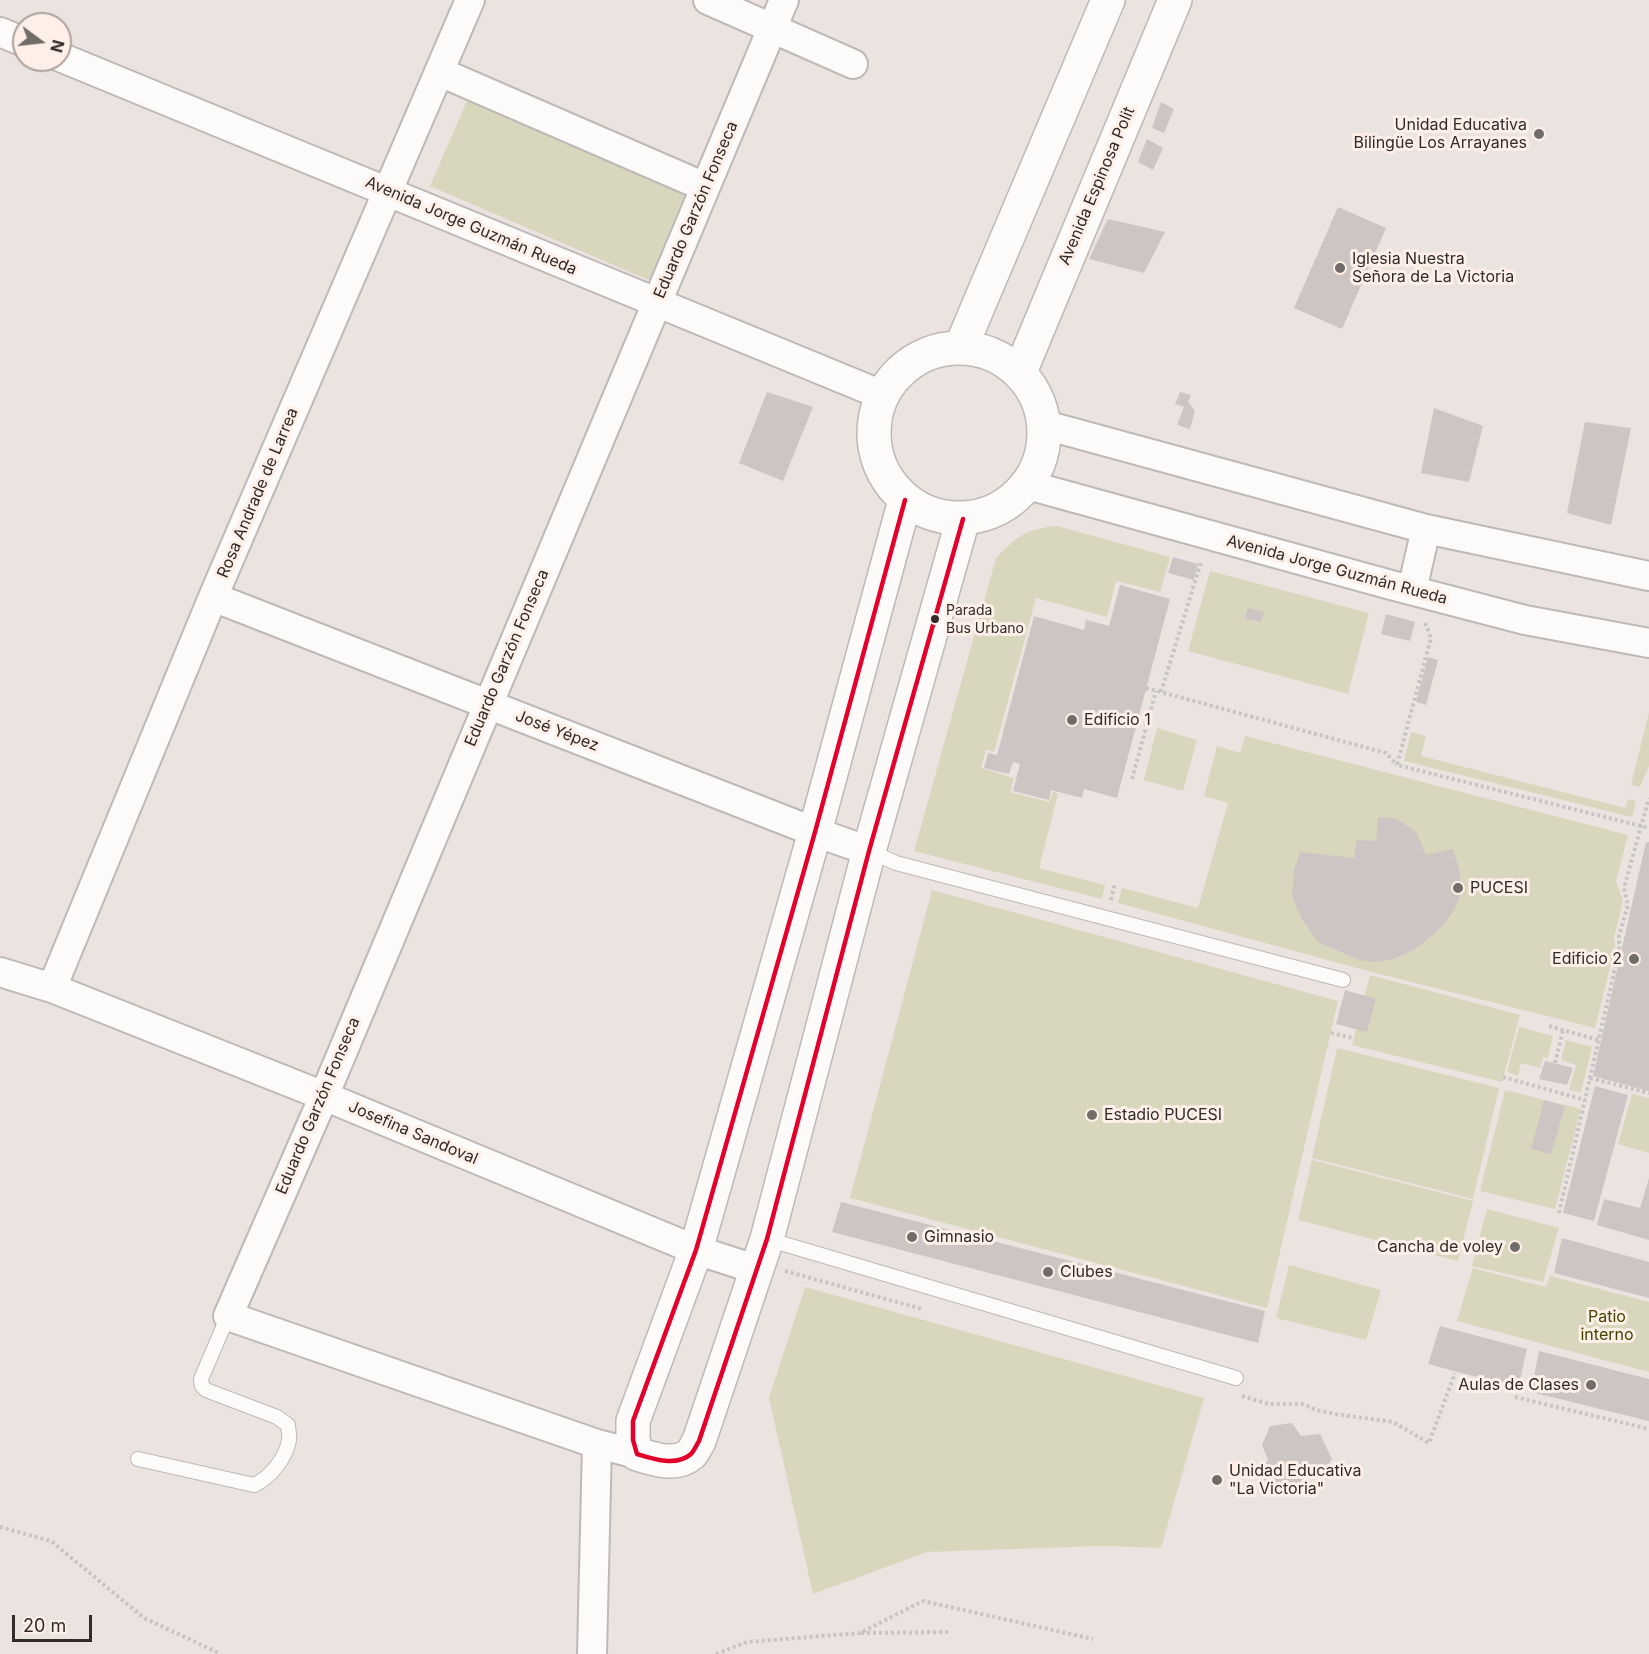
<!DOCTYPE html>
<html>
<head>
<meta charset="utf-8">
<style>
	body { margin:0 }
	#map { position:relative; width:1649px; height:1654px; overflow:hidden; background:#ebe3e0; font-family:Inter,sans-serif }
	canvas { display:block }
	.north { position:absolute; left:12px; top:12px; width:60px; height:60px; box-sizing:border-box; background:#feefe8; border:2px solid #aca19c; border-radius:50%; rotate:105deg; font-size:16px; font-weight:700; line-height:24px; text-align:center; color:#312c29 }
	.north::after { content:''; display:block; margin:auto; width:21px; height:27px; background:#726c69; clip-path:polygon(50% 0,100% 100%,50% 72%,0 100%) }
	.scale { position:absolute; left:12px; top:1615px; width:80px; height:27px; box-sizing:border-box; border:3px solid #312c29; border-top:0; padding-left:8px; font-size:18px; line-height:21px; white-space:nowrap; color:#312c29; -webkit-text-stroke:4px #feefe8; paint-order:stroke }
</style>
</head>
<body>
<div id="map">
<canvas width="1649" height="1654"></canvas>
<div class="north">N</div>
<div class="scale">20 m</div>
</div>
<script>
const g = document.querySelector('canvas').getContext('2d');
g.lineJoin = 'round';
function fillPath(path, color) {
  g.fillStyle = color;
  g.fill(path, 'evenodd');
}
function strokePath(path, color, width, dash) {
  g.strokeStyle = color;
  g.lineWidth = width;
  g.lineCap = dash ? 'butt' : 'round';
  g.setLineDash(dash || []);
  g.stroke(path);
}
function drawText(font, color, halo, rows, align = 'center') {
  g.font = font + ' Inter,sans-serif';
  g.lineWidth = 6;
  g.setLineDash([]);
  g.textBaseline = 'middle';
  g.strokeStyle = halo;
  g.fillStyle = color;
  for (const [text, x, y, turn = 0] of rows) {
    g.save();
    g.translate(x, y);
    g.rotate((+turn || 0) * Math.PI / 180);
    g.textAlign = isNaN(turn) ? turn : align;
    if (halo) g.strokeText(text, 0, 0);
    g.fillText(text, 0, 0);
    g.restore();
  }
}
fillPath(new Path2D(`
	M473,87L695,183L653,282L430,186Z
	M1057,526L1170,557L1160,592L1116,581L1107,617L1036,598L994,752L986,749L981,768L1014,778L1010,792L1049,802L1053,792L1058,794L1039,868L1105,885L1102,899L914,851L996,558C1018,536 1025,529 1057,526Z
	M1210,571L1369,613L1348,694L1188,651Z
	M1649,712V766L1640,787L1631,785Z
	M1157,728L1197,740L1183,791L1144,780Z
	M1411,732L1426,736L1421,756L1625,808L1628,799L1636,801L1632,817L1404,761Z
	M1245,736L1628,835L1616,881L1623,901L1614,938L1615,947L1595,1028L1368,971L1118,903L1122,888L1198,908L1228,803L1204,796L1217,746L1240,753Z
	M932,890L1338,1001L1267,1308L850,1198Z
	M1370,975L1520,1015L1502,1082L1352,1045Z
	M1519,1027L1553,1036L1548,1058L1543,1057L1540,1068L1521,1063L1518,1076L1507,1072Z
	M1566,1040L1592,1047L1581,1092L1569,1090L1576,1065L1561,1060Z
	M1337,1048L1499,1088L1473,1199L1312,1158Z
	M1505,1090L1581,1109L1555,1209L1480,1191Z
	M1632,1094L1649,1098V1153L1618,1144Z
	M1312,1160L1473,1201L1458,1261L1298,1220Z
	M1487,1209L1559,1228L1543,1282L1472,1266Z
	M1289,1265L1381,1290L1366,1340L1276,1318Z
	M1473,1268L1546,1287L1550,1276L1649,1302V1372L1457,1321Z
	M805,1287L1204,1398L1161,1548L1101,1546L927,1552L813,1594L769,1398Z`), '#d8d6bc');
fillPath(new Path2D(`
	M1161,102L1174,109L1164,133L1152,128Z
	M1147,139L1163,148L1153,170L1138,162Z
	M1338,207L1386,228L1342,329L1294,308Z
	M1108,219L1165,232L1144,273L1089,259Z
	M767,392L813,407L783,481L739,463Z
	M1180,392L1191,395L1188,402L1195,410L1190,429L1177,425L1184,407L1175,404Z
	M1434,408L1483,426L1469,482L1421,473Z
	M1585,422L1631,428L1611,525L1567,513Z
	M1173,557L1198,564L1194,580L1168,573Z
	M1120,585L1170,599L1117,798L1084,789L1082,798L1051,790L1049,800L1013,791L1020,764L1013,762L1009,774L984,768L988,753L997,755L1034,616L1084,630L1086,620L1109,626Z
	M1248,608L1264,612L1261,622L1245,619Z
	M1386,614L1415,622L1410,641L1381,634Z
	M1428,657L1438,660L1426,705L1416,702Z
	M1378,817L1396,818L1416,832L1426,855L1453,849L1460,873L1461,894L1453,912L1441,927L1428,939L1412,951L1390,960L1374,962L1359,960L1318,942L1302,919L1292,897L1294,871L1300,852L1354,858L1357,840L1376,841Z
	M1646,842H1649V1091L1593,1076Z
	M1345,990L1376,999L1367,1032L1336,1024Z
	M1545,1061L1573,1068L1567,1085L1539,1079Z
	M1595,1086L1628,1095L1594,1221L1563,1213Z
	M1544,1100L1565,1106L1551,1154L1531,1149Z
	M1649,1178V1240L1597,1225L1604,1199L1640,1208Z
	M841,1202L1265,1311L1258,1343L832,1232Z
	M1562,1238L1649,1262V1298L1554,1273Z
	M1440,1326L1527,1349L1518,1388L1428,1364Z
	M1539,1351L1649,1379V1421L1531,1392Z
	M1292,1423L1301,1436L1320,1434L1332,1459L1319,1478L1302,1479L1294,1495H1272L1260,1472L1268,1460L1262,1445L1270,1426Z`), '#ccc5c3');
const lane = new Path2D(`
	M869,851L896,863L1343,980
	M767,1239L1236,1378
	M138,1459L254,1485C270,1478 286,1458 289,1440C290,1436 288,1430 288,1425L277,1417L206,1390L202,1386L201,1379L228,1316`);
const street = new Path2D(`
	M708,0L853,64
	M0,32L24,42
	M60,57L882,395
	M440,72L705,187
	M1045,425L1426,529L1649,576
	M1028,485L1391,585L1525,620L1649,643
	M1412,590L1426,529
	M213,597L815,832L869,851
	M0,972L52,988L324,1096L696,1250L758,1270
	M52,988L213,597L470,0
	M637,1454L597,1444L228,1316L324,1096L784,0
	M592,1654L597,1444`);
const secondary = new Path2D(`
	M961,347L1108,0
	M874 433a85 85 0 1 1 170 0a85 85 0 1 1-170 0Z
	M1020,372L1175,0
	M905,500L815,832L696,1250L633,1421V1440L637,1454C653,1459 676,1467 691,1454C694,1451 697,1444 699,1441L767,1239L869,851L963,519`);
strokePath(lane, '#beb9b6', 16);
strokePath(street, '#beb9b6', 32);
strokePath(secondary, '#beb9b6', 36);
strokePath(new Path2D(`
	M1425,623L1431,638L1397,765L1649,828
	M1146,688L1386,753L1397,765
	M1161,692L1201,562
	M1132,779L1156,691
	M1111,900L1115,883
	M1549,1026L1598,1040
	M1331,1033L1353,1038
	M1555,1063L1563,1030
	M1503,1077L1585,1100
	M1590,1078L1649,1093
	M1559,1213L1619,951V936L1628,905L1624,888L1649,798
	M785,1271L922,1309
	M1242,1396L1269,1404H1303L1316,1410L1335,1414L1393,1422L1429,1443L1455,1373
	M1515,1397L1649,1429
	M0,1527L51,1541L144,1618L221,1654
	M861,1633L948,1632
	M716,1654L747,1642L860,1633L923,1601L1093,1639`), '#c7c5c4', 4, [3, 3]);
strokePath(lane, '#fcfbfa', 14);
strokePath(street, '#fcfbfa', 28);
strokePath(secondary, '#fcfbfa', 33);
strokePath(new Path2D(`
	M905,500L815,832L696,1250L633,1421V1440L637,1454C653,1459 676,1467 691,1454C694,1451 697,1444 699,1441L767,1239L869,851L963,519`), '#e4002b', 4.5);
for (const [x, y, r, color] of [
	[1539,134,6,"#726c69"],
	[1340,268,6,"#726c69"],
	[935,619,5,"#312c29"],
	[1072,720,6,"#726c69"],
	[1458,888,6,"#726c69"],
	[1634,959,6,"#726c69"],
	[1092,1115,6,"#726c69"],
	[912,1237,6,"#726c69"],
	[1515,1247,6,"#726c69"],
	[1048,1272,6,"#726c69"],
	[1591,1385,6,"#726c69"],
	[1217,1480,6,"#726c69"]
]) {
  const dot = new Path2D();
  dot.arc(x, y, r, 0, 2 * Math.PI);
  g.fillStyle = color;
  g.fill(dot);
  strokePath(dot, '#feefe8', 2);
}
drawText('14px', '#312c29', '#feefe8', [
	["Parada",946,611],
	["Bus Urbano",946,629]
], 'left');
drawText('16px', '#312c29', '#feefe8', [
	["Unidad Educativa",1527,125,"right"],
	["Bilingüe Los Arrayanes",1527,143,"right"],
	["Iglesia Nuestra",1352,259],
	["Señora de La Victoria",1352,277],
	["Edificio 1",1084,720],
	["PUCESI",1470,888],
	["Edificio 2",1622,959,"right"],
	["Estadio PUCESI",1104,1115],
	["Gimnasio",924,1237],
	["Cancha de voley",1503,1247,"right"],
	["Clubes",1060,1272],
	["Aulas de Clases",1579,1385,"right"],
	["Unidad Educativa",1229,1471],
	["\"La Victoria\"",1229,1489]
], 'left');
drawText('16px', '#312c29', '#feefe8', [
	["Avenida Espinosa Polit",1097,186,-67],
	["Eduardo Garzón Fonseca",696,210,-67],
	["Avenida Jorge Guzmán Rueda",471,226,23],
	["Rosa Andrade de Larrea",258,493,-67],
	["Avenida Jorge Guzmán Rueda",1337,570,15],
	["Eduardo Garzón Fonseca",507,658,-67],
	["José Yépez",557,731,21],
	["Eduardo Garzón Fonseca",318,1106,-67],
	["Josefina Sandoval",413,1133,23]
]);
drawText('16px', '#434400', '#feefe8', [
	["Patio",1607,1317],
	["interno",1607,1335]
]);
</script>
</body>
</html>
